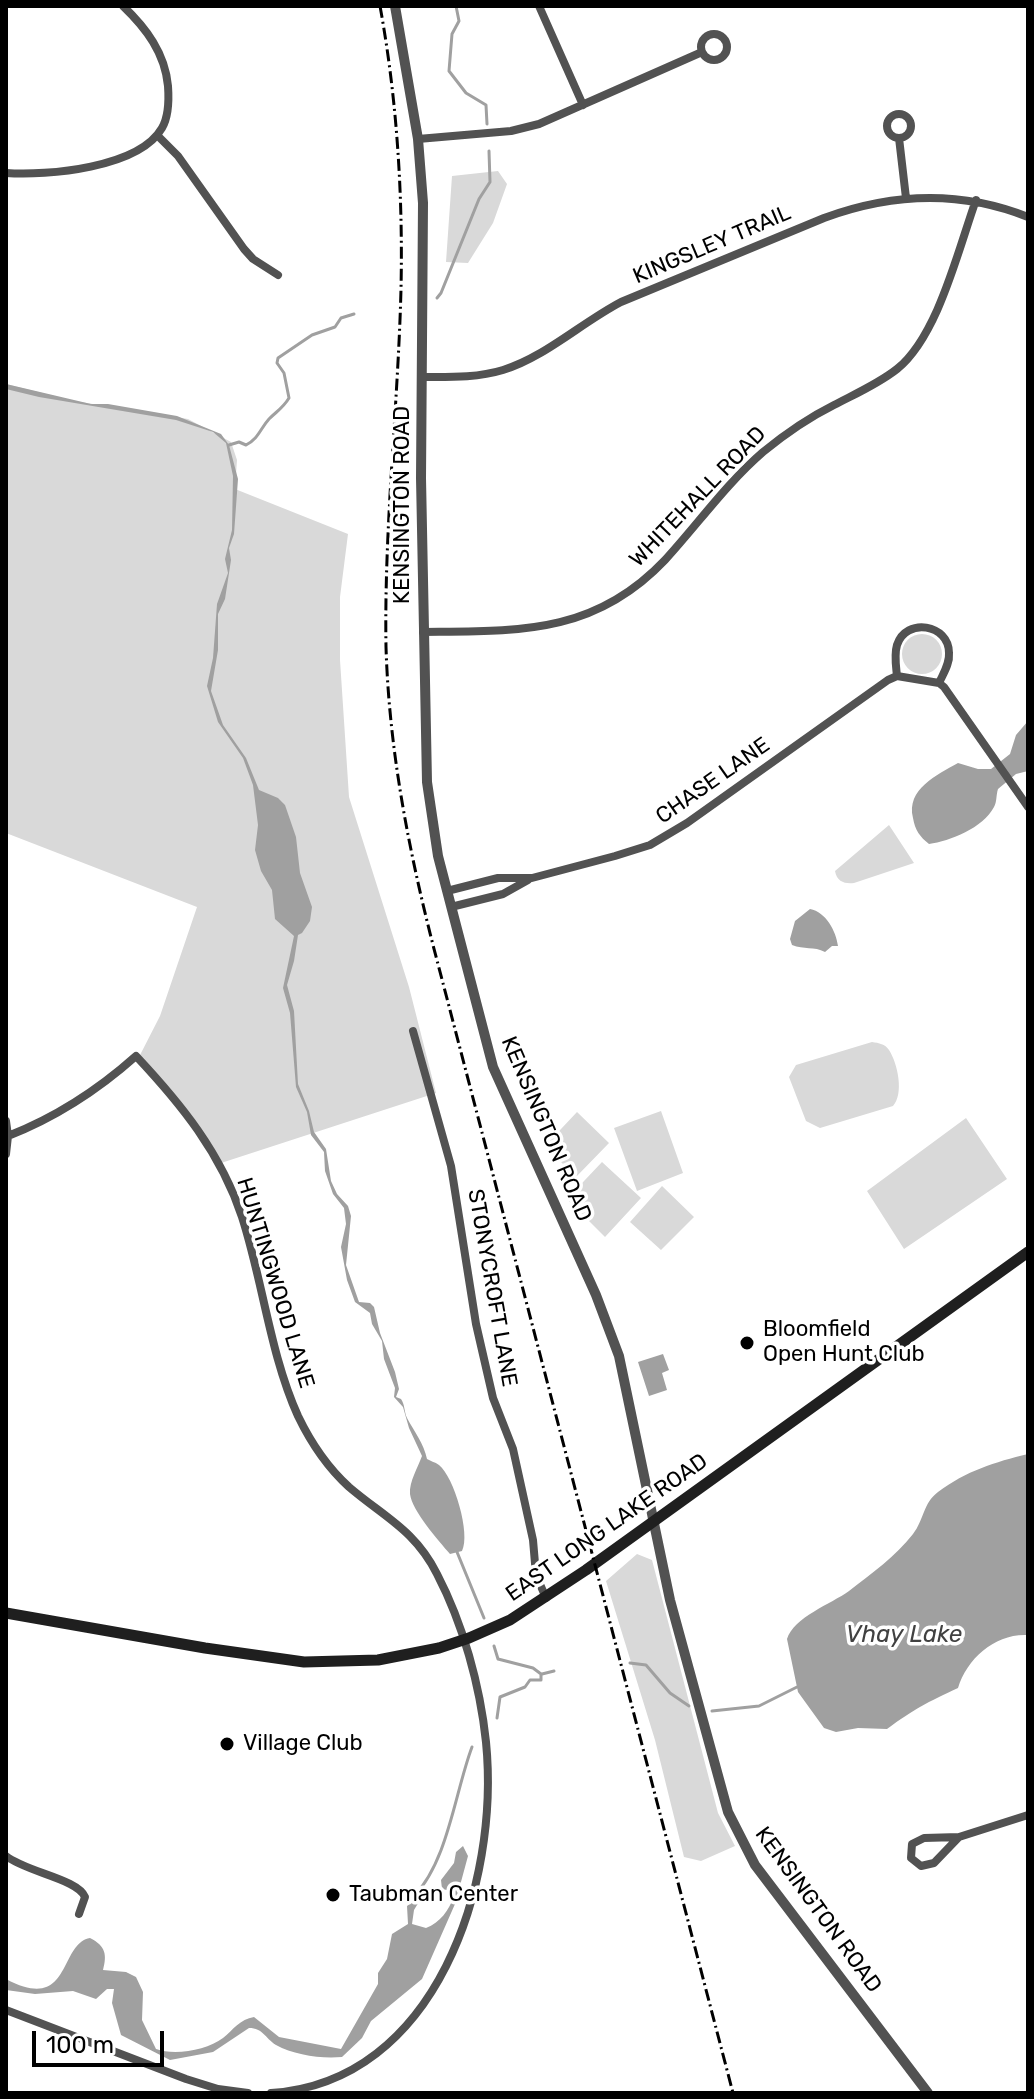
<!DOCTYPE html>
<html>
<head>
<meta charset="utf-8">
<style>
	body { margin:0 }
	#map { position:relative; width:1034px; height:2099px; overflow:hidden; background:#fff; font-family:Rubik,sans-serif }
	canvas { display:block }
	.frame { position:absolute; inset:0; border:8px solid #000; pointer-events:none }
	.scale { position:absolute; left:32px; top:2031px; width:132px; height:36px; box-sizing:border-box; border:4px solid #000; border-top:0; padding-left:10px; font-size:24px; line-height:28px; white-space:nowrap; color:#000; -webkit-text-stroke:6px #fff; paint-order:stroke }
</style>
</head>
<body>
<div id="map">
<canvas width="1034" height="2099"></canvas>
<div class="frame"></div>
<div class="scale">100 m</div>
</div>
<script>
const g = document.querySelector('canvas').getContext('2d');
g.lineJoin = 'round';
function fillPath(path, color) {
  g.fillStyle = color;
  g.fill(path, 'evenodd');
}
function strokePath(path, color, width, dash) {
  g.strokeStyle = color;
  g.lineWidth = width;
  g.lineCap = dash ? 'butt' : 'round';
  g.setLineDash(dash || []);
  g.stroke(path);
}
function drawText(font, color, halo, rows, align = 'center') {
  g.font = font + ' Rubik,sans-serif';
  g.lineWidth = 7;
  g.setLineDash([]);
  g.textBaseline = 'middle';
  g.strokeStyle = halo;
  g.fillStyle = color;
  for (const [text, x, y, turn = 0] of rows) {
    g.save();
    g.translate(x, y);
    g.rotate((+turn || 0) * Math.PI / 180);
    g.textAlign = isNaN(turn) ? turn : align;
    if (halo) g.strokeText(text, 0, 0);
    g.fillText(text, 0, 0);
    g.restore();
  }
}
fillPath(new Path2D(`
	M498,171L507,184L493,223L468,263L446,262L452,176Z
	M6,384L74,401L188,419L231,442L237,460L235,489L348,534L340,597V660L349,797L409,987L436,1093L218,1164L205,1141L138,1059L160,1016L197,907L6,833Z
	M902 654a20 20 0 1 1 40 0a20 20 0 1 1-40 0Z
	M889,825L914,863L854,883C845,884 837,882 835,871Z
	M872,1042C879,1043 885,1044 889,1050C898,1064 904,1094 893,1106L820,1128L806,1121L789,1077L796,1065Z
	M661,1111L683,1173L637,1191L614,1128Z
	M577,1112L609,1143L576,1177L545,1146Z
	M966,1118L1007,1179L904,1249L867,1191Z
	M602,1162L641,1198L605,1237L567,1199Z
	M662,1186L694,1217L661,1250L630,1222Z
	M637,1554L652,1560L718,1813L735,1846L701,1861L684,1857L655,1740L606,1581Z`), '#d9d9d9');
fillPath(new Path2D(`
	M6,384L91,404H108L177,416L221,434L229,445L238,479L234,534L229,548L231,560L225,599L218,614V650L211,691L223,725L246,758L259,790L278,798L285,805L296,837L300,873L312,907L310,921L302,933L298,935L294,961L287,985L294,1011L298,1084L309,1111L314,1132L326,1149L331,1181L337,1194L348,1206L351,1216L346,1265L359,1302L370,1303L374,1307L380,1333L395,1372L399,1389L396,1397L401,1399C405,1405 404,1411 407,1418C414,1431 424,1444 427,1459C430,1461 435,1462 439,1465C454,1477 471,1534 462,1551L450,1554C439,1541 412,1511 410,1494C409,1482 418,1467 422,1456L409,1428L403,1407L394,1397L395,1388L384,1359L382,1341L372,1324L370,1313L355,1302L347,1280L341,1247L346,1224L344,1208L333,1194L325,1171L324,1152L311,1135L307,1112L296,1087L290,1013L283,988L294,936L275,919L272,890L261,871L255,850L258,825L253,785L243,758L218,722L207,686L213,658L217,604L228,573L225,559L232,530L233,476L226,443L213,432L176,420L39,397L6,389Z
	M1028,721V771L1016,774L998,789C996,795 997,802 994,807C983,828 950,841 929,844C920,837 915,830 913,818C906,789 937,775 958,763L978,769H991L1010,754L1016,735Z
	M810,909C826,912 836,931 838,946H832L825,952C814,946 804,950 792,945L790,939L795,921Z
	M663,1354L669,1370L662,1373L667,1390L649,1396L638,1362Z
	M1028,1454V1635C996,1633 967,1658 958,1688C928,1702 914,1709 887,1729L858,1728L836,1732L824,1728L798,1692L787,1639C794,1617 831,1604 849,1591C871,1574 896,1556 913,1534C924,1520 923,1503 938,1492C966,1471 995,1462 1028,1454Z
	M463,1846L468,1856L455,1904L422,1979L371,2021L362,2038L342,2057C321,2059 294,2055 276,2045C265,2038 263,2028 249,2028L213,2052L170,2060L121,2035L112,2003L114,1989H107L96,1999L73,1991L35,1994L6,1990V1979C72,2014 58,1944 90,1938C106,1946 107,1955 103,1970L126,1972L136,1977L143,1992L142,2020L156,2049C175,2056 207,2050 223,2038C233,2030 240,2019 254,2017L279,2037L341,2049L378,1984V1973L387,1959L392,1934L408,1924L407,1906L415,1900H420L414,1910L412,1924L426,1928C440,1923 449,1910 454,1896L452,1891L442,1889L441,1880L454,1863L456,1852Z`), '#a0a0a0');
strokePath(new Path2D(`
	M456,6L459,21L452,34L449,71L466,93L486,105L487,124
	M437,298L441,293L479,199L490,182L489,151
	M229,445L239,442L246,445C259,438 260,429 269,419C277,411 283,408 289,398L284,373L277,363L278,358L312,335L335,327L341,318L354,314
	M457,1552L484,1618
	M494,1646L498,1659L533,1668L541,1674V1680H530L525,1687L500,1697L497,1718
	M630,1663L646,1665L670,1693L689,1706
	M542,1674L554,1671
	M712,1711L759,1706L797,1687
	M415,1900L414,1896C448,1861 455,1792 472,1747`), '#a0a0a0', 3);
strokePath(new Path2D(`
	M539,6L583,105
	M701 47a13 13 0 1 1 26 0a13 13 0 1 1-26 0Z
	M887 126a12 12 0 1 1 24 0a12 12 0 1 1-24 0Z
	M157,135L178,156L244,249L253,259L278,275
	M899,138L906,198
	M418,139L511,131L539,124L702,52
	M6,173C47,176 139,168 162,128C169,116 169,100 168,86C165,53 146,28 123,6
	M423,377C449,377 477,378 503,370C545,357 581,323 621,302L824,218C892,193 960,190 1028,217
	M423,632C518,631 594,635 665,560C698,524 726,484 763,452C785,434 808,418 834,405C855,394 878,384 897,369C938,336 958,250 976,200
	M897,676C896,666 894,655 897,645C906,617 949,624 949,653C950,664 943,674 939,683
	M447,891L498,878H532L615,856L650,845L687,823L888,680L897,676L939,683L944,687L1028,807
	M451,907L503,894L528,880
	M413,1031L451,1166L476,1324L493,1398L513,1449L533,1540L536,1575L546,1598
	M6,1121L8,1136L6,1154
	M8,1136C54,1118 99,1089 136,1056C181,1104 221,1153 242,1217C263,1282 270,1354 298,1416C311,1443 327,1467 349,1487C384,1517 415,1530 437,1574C463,1624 480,1685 486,1742C500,1883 437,2082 271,2093
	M959,1837L934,1863L921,1866L911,1858L912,1844L924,1838Z
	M959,1837L1028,1815
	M6,1856C26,1872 78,1879 85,1897L79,1914
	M6,2010L186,2079L218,2089L248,2093`), '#525252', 8);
strokePath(new Path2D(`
	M395,6L418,139L423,203L421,478L427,782L438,856L493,1067L596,1295L619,1356L670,1600L728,1812L755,1865L928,2093`), '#525252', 10);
strokePath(new Path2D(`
	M6,1613L205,1648L304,1662L378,1660L439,1648L469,1638L510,1620L586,1570L1028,1252`), '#1f1f1f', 11);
strokePath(new Path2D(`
	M380,6C397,99 403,195 401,289C398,408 384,527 386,647C389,748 408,847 433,945L733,2093`), '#000', 3, [12, 4, 2, 4]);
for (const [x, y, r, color] of [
	[747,1343,8,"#000"],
	[227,1744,8,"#000"],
	[333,1895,8,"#000"]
]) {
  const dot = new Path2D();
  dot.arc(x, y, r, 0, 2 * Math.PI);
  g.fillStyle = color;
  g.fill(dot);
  strokePath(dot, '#fff', 3);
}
drawText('22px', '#000', '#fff', [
	["KINGSLEY TRAIL",712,245,-23],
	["WHITEHALL ROAD",698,497,-46],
	["KENSINGTON ROAD",403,505,-90],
	["CHASE LANE",713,781,-35],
	["KENSINGTON ROAD",546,1129,67],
	["HUNTINGWOOD LANE",275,1283,73],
	["STONYCROFT LANE",492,1288,80],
	["EAST LONG LAKE ROAD",607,1528,-35],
	["KENSINGTON ROAD",818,1910,54]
]);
drawText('22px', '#000', '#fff', [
	["Bloomfield",763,1330],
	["Open Hunt Club",763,1355],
	["Village Club",243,1744],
	["Taubman Center",349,1895]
], 'left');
drawText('italic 24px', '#414141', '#fff', [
	["Vhay Lake",904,1635]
]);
</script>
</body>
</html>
